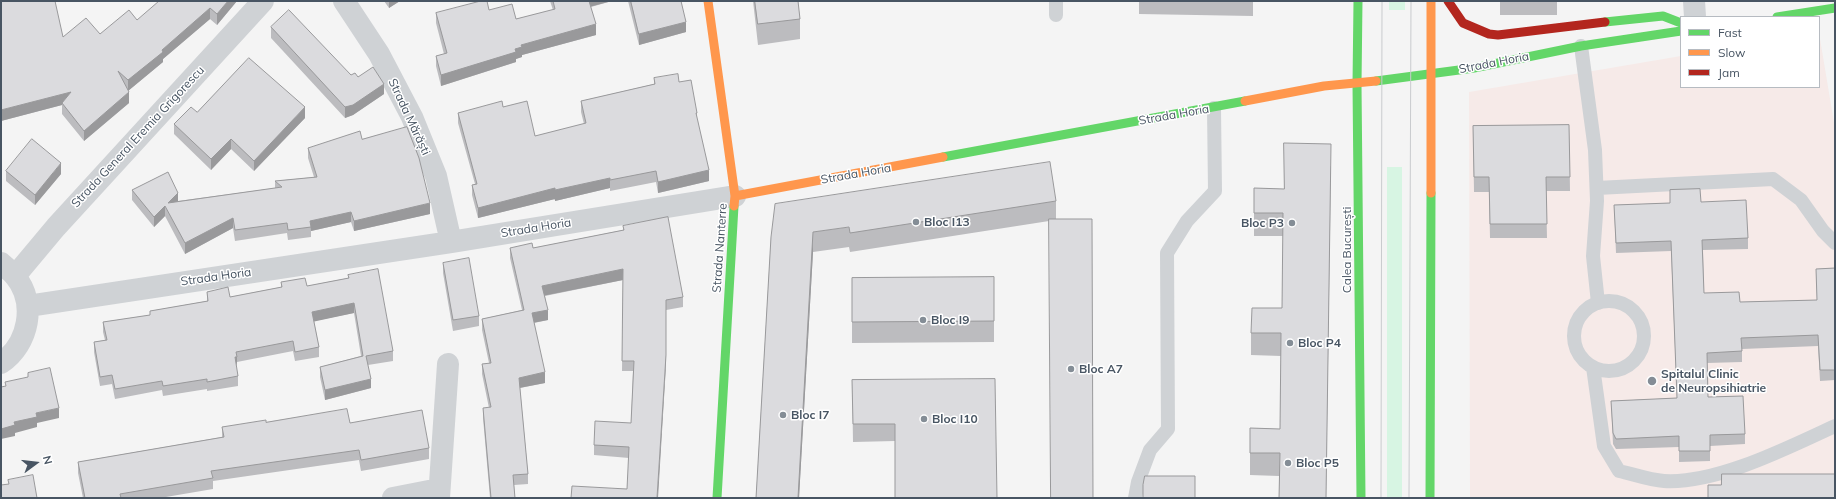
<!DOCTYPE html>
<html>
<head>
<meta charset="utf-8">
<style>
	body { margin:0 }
	#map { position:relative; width:1836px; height:499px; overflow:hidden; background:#f4f4f4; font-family:Mulish,sans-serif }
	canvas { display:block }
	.frame { position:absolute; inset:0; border:2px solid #485563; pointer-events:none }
	.legend { position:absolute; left:1680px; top:16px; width:140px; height:72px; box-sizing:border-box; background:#fff; border:1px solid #b6bbc1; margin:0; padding:5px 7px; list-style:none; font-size:12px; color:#485563 }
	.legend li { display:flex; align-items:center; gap:8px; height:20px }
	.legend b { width:20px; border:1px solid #b6bbc1 }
	.north { position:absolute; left:16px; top:443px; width:40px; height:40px; -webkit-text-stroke:3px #fff; paint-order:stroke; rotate:75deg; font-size:11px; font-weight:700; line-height:16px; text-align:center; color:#485563 }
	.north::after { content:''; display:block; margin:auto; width:14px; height:18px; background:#485563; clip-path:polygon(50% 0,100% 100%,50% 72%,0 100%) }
</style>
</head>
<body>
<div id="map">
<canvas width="1836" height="499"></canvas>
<div class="frame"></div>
<ul class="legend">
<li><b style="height:5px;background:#63d668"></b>Fast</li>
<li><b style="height:5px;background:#ff974d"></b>Slow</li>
<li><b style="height:5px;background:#b3261e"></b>Jam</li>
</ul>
<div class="north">N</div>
</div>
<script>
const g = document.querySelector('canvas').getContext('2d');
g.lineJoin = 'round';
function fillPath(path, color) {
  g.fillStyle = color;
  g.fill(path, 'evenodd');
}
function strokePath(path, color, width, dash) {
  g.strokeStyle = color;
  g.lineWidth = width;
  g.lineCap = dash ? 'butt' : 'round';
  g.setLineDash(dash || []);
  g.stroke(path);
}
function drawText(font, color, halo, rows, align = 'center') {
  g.font = font + ' Mulish,sans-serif';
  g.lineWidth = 3;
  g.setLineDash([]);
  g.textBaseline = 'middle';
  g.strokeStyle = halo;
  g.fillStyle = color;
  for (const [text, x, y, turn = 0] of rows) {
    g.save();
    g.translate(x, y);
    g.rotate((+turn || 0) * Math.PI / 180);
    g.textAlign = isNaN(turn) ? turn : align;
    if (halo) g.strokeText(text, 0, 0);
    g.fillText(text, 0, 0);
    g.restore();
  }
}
fillPath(new Path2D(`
	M1819,33L1835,129V498H1470L1469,92L1681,56V87H1819Z`), '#f6eae8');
fillPath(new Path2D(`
	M1389,1H1405V10H1389Z
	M1387,167H1402V498H1387Z`), '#d7f5e3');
strokePath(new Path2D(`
	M1056,1V15
	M1581,46L1595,150L1597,201L1593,256L1598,303
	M1597,188L1773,179L1801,200L1823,231L1835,243
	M1574 336a35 35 0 1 1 70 0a35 35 0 1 1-70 0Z
	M1593,367L1604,446L1619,471C1633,474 1649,480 1664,481C1717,484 1787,448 1835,426
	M1135,498L1138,482L1150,450L1168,429L1167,253L1187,221L1215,191L1214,108`), '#cfd2d5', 14);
strokePath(new Path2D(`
	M344,1L379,54L412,117L436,176L451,242
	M1694,1L1695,17
	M1,263C5,267 11,271 15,276C37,303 29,344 1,363
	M15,276L56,227L263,1
	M28,306L451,242L735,196
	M393,498L439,489
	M439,498L448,364`), '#cfd2d5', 22);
strokePath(new Path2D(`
	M1358,1L1357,84L1361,498
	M1777,17L1835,8
	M1605,22L1663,16L1681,23
	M1376,81L1474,68L1581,46L1681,31
	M943,157L1245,101
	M717,498L734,206
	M1430,498L1431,193`), '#63d668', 9);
strokePath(new Path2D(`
	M708,1L735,196L734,206
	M1245,101L1324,86L1376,81
	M1431,193V1
	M735,196L943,157`), '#ff974d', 9);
strokePath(new Path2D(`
	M1448,1L1463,23L1489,34L1498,35L1605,22`), '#b3261e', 9);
strokePath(new Path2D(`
	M1381,498L1382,1
	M1409,498L1411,1`), '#c9cbce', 1);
fillPath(new Path2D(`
	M237,1L217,25L210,19L163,59V62L128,91L129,103L84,141L62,114V105L1,121L63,37L100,34L137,20Z
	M384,1H400L389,8Z
	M550,1H612L591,7L596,35L522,55V57L516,59V62L441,86L436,66V56L444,54L436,23V13L489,10L516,19L553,10Z
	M628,1H681L686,32L639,45Z
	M753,1H798L800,19V39L758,45Z
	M1139,1H1253V16L1139,14Z
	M1500,1H1557V15H1500Z
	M271,27L351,75L358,77L384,94L353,115L345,118L271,38Z
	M654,78L679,82L697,113V120L709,181L658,193L656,182L610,191V188L555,201V199L478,218L472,195V185L475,184L458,123V113L503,107L535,136L584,124L581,112V101L654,84Z
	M197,112L305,118L254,171L231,149L211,170L174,134V124Z
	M1569,125L1570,191H1546L1547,238H1490L1489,192H1474L1473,126Z
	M362,139L430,214L354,231L351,222L311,231V237L288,240L287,233L235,241L233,228L185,254L165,216L154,227L132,200V190L178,201L275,188V181L314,177L308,158V148Z
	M1331,166L1326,498H1279V476L1250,475V428L1280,429L1281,356L1251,355V333L1282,308L1283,236H1254V188L1284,189Z
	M6,171L61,174L35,205L6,181Z
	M1056,201V219L1049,221L850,252L849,247L813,252L799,498H756L771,237Z
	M1701,202L1748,238V249L1703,250L1704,293L1740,302L1817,300L1816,269L1835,268V380L1820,381L1818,346L1742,349V362L1707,363L1708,397L1745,434V444L1710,446V461L1679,462V447L1616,449L1613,444L1611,401L1677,398L1671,251L1616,253L1614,205Z
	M623,226L683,297V307L666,310V365L627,489L629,458L594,455V445L631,423L633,371H622L623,280L545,296L548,320L534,323L545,383L520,388L528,474V484L514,485L515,498H490L483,418V408H489L482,374V364L489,363L482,330V319L522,310L510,258V248H533L623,230Z
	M443,263L479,316V326L453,331L443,273Z
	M348,275L393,351V361L368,365L371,388L325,400L320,377V367L361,356L354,313L314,321L319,347V357L295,361L293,351L237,362L236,367L238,376V386L207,391V389L163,396L162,390L115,399L112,384L100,386L94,352V342L105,340L103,332V322L150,315V311L207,301V292L230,297L281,287V282L307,286L348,278Z
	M994,277V342L852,343V278Z
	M852,380L997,498L895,441L853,442Z
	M266,422L350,423L429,448V459L361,471L359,460L213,481V489L160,498H83L78,473V462L222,437V427Z`), '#bcbcbf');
fillPath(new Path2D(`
	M228,1H237L217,25V14Z
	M389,1H400L389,8Z
	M589,1H612L589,7Z
	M210,8V19L163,59V62L128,91V80L162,50Z
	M686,22V32L639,45V34Z
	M596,24V35L522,55V57L516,59V62L441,86V75L515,49L521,45Z
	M384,84V94L353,115L345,118V107Z
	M71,92L62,103V105L1,121V110Z
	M129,92V103L84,141V131Z
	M305,107V118L254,171V161Z
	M231,139V149L211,170V159Z
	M61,163V174L35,205V195Z
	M709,170V181L658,193V182Z
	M610,178V188L555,201V190Z
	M555,188V199L478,218V208Z
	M178,193V203H168Z
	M430,203V214L354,231V221Z
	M165,206V216L154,227V217Z
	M351,212V222L311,231L310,221Z
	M233,218V228L185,254V243Z
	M813,232V252L799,498H798Z
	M623,269V280L542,296V286Z
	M354,303V313L312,322V312Z
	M548,310V320L532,323V313Z
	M666,355V365L658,498H657Z
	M235,357H237V367Z
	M545,372V383L519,388V378Z
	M371,379V388L325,400V390Z
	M59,408V418L37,423V427L15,433V436L1,439V429L14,422L36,413Z`), '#99999b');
const building = new Path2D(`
	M1,1H55L63,37L86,18L100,34L129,10L137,20L159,1H228L217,14L210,8L162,50L163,52L128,80L118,71L129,92L84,131L62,103L71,92L1,110Z
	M481,1H487L489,10L512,4L516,19L555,9L553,1H589L596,24L521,45L522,47L515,49L516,52L441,75L436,56L447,53L436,13Z
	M631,1H681L686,22L639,34Z
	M755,1H798L800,19L758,24Z
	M289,10L351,75L355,73L358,77L373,67L384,84L353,105L345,107L271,27Z
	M249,58L305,107L254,161L231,139L211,159L174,124L191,107L197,112Z
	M678,74L679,82L691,80L697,113H696L709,170L658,182L656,171L610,180V178L555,190V188L478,208L472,185L477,184L458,113L502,101L503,107L527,101L535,136L586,123L581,101L655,84L654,78Z
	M1569,125L1570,177H1546L1547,224H1490L1489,177H1474L1473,126Z
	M407,127L419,158L430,203L354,221L351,212L310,221L311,227L288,230L287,223L235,230L233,218L185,243L165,206L154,217L132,190L168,172L178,193L168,203L282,187L275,181L317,177L308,148L360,131L362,139Z
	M32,139L61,163L35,195L6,171Z
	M1284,143L1331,144L1326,498H1279L1280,453H1250V428L1280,429L1281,333H1251L1252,308H1282L1283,213H1254V188L1284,189Z
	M1050,162L1056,201L850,233L849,227L813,232L798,498H756L771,237L775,204Z
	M1700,189L1701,202L1746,200L1748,238L1702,240L1704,293L1739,292L1740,302L1817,300L1816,269L1835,268V370H1820L1818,335L1741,338L1742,351L1707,353L1708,397L1743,396L1745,434L1710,435V451H1679V436L1616,439L1613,433L1611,401L1677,398L1671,241L1616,243L1614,205L1670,203V190Z
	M668,217L683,297L666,300V355L657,498H571L572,486L627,489L629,447L594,445L595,421L631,423L634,361H622L623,269L542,286L548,310L532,313L545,372L519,378L528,474L513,475L515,498H491L483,408L491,407L482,364L491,363L482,319L524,310L510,248L532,243L533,248L624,230L623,226Z
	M1049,219H1092L1093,498H1051Z
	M469,258L479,316L453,320L443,263Z
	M378,269L393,351L366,356L371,379L325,390L320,367L363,356L354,303L312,312L319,347L295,352L293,341L236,352L237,357H235L238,376L207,382V379L163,386L162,381L115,389L112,375L100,377L94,342L107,340L103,322L150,315V311L208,301L207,292L228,287L230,297L282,287L281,282L305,278L307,286L349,278L348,275Z
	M994,277V321L852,322V278Z
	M50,368L59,408L36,413L37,417L14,422L15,425L1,429V387L6,386L5,382L28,377V373Z
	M995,379L997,498H895V424H853L852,380Z
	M347,409L350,423L422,410L429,448L361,460L359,450L211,471L213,478L120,494L121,498H85L78,462L224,437L222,427L266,420V422Z
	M1722,474H1835V498H1708V485H1721Z
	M33,475L37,498H1V485L9,484L8,480Z
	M1145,476H1195V498H1143V485Z`);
fillPath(building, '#dbdbde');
strokePath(building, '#99999b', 1);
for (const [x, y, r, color] of [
	[916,222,4,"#848d96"],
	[1292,223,4,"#848d96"],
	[923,320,4,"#848d96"],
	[1290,343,4,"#848d96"],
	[1071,369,4,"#848d96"],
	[1652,381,5,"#848d96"],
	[783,415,4,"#848d96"],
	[924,419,4,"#848d96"],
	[1288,463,4,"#848d96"]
]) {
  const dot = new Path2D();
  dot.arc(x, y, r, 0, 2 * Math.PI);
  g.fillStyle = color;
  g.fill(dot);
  strokePath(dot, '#fff', 1.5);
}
drawText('12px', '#485563', '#fff', [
	["Strada Horia",1494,63,-11],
	["Strada Horia",1174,115,-10],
	["Strada Mărăști",409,117,65],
	["Strada General Eremia Grigorescu",138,137,-47],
	["Strada Horia",856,174,-10],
	["Strada Horia",536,228,-9],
	["Strada Nanterre",720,248,-86],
	["Calea București",1347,250,-90],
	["Strada Horia",216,277,-8]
]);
drawText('bold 12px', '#485563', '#fff', [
	["Bloc I13",924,222],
	["Bloc P3",1284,223,"right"],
	["Bloc I9",931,320],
	["Bloc P4",1298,343],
	["Bloc A7",1079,369],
	["Spitalul Clinic",1661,374],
	["de Neuropsihiatrie",1661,388],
	["Bloc I7",791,415],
	["Bloc I10",932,419],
	["Bloc P5",1296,463]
], 'left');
</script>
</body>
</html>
